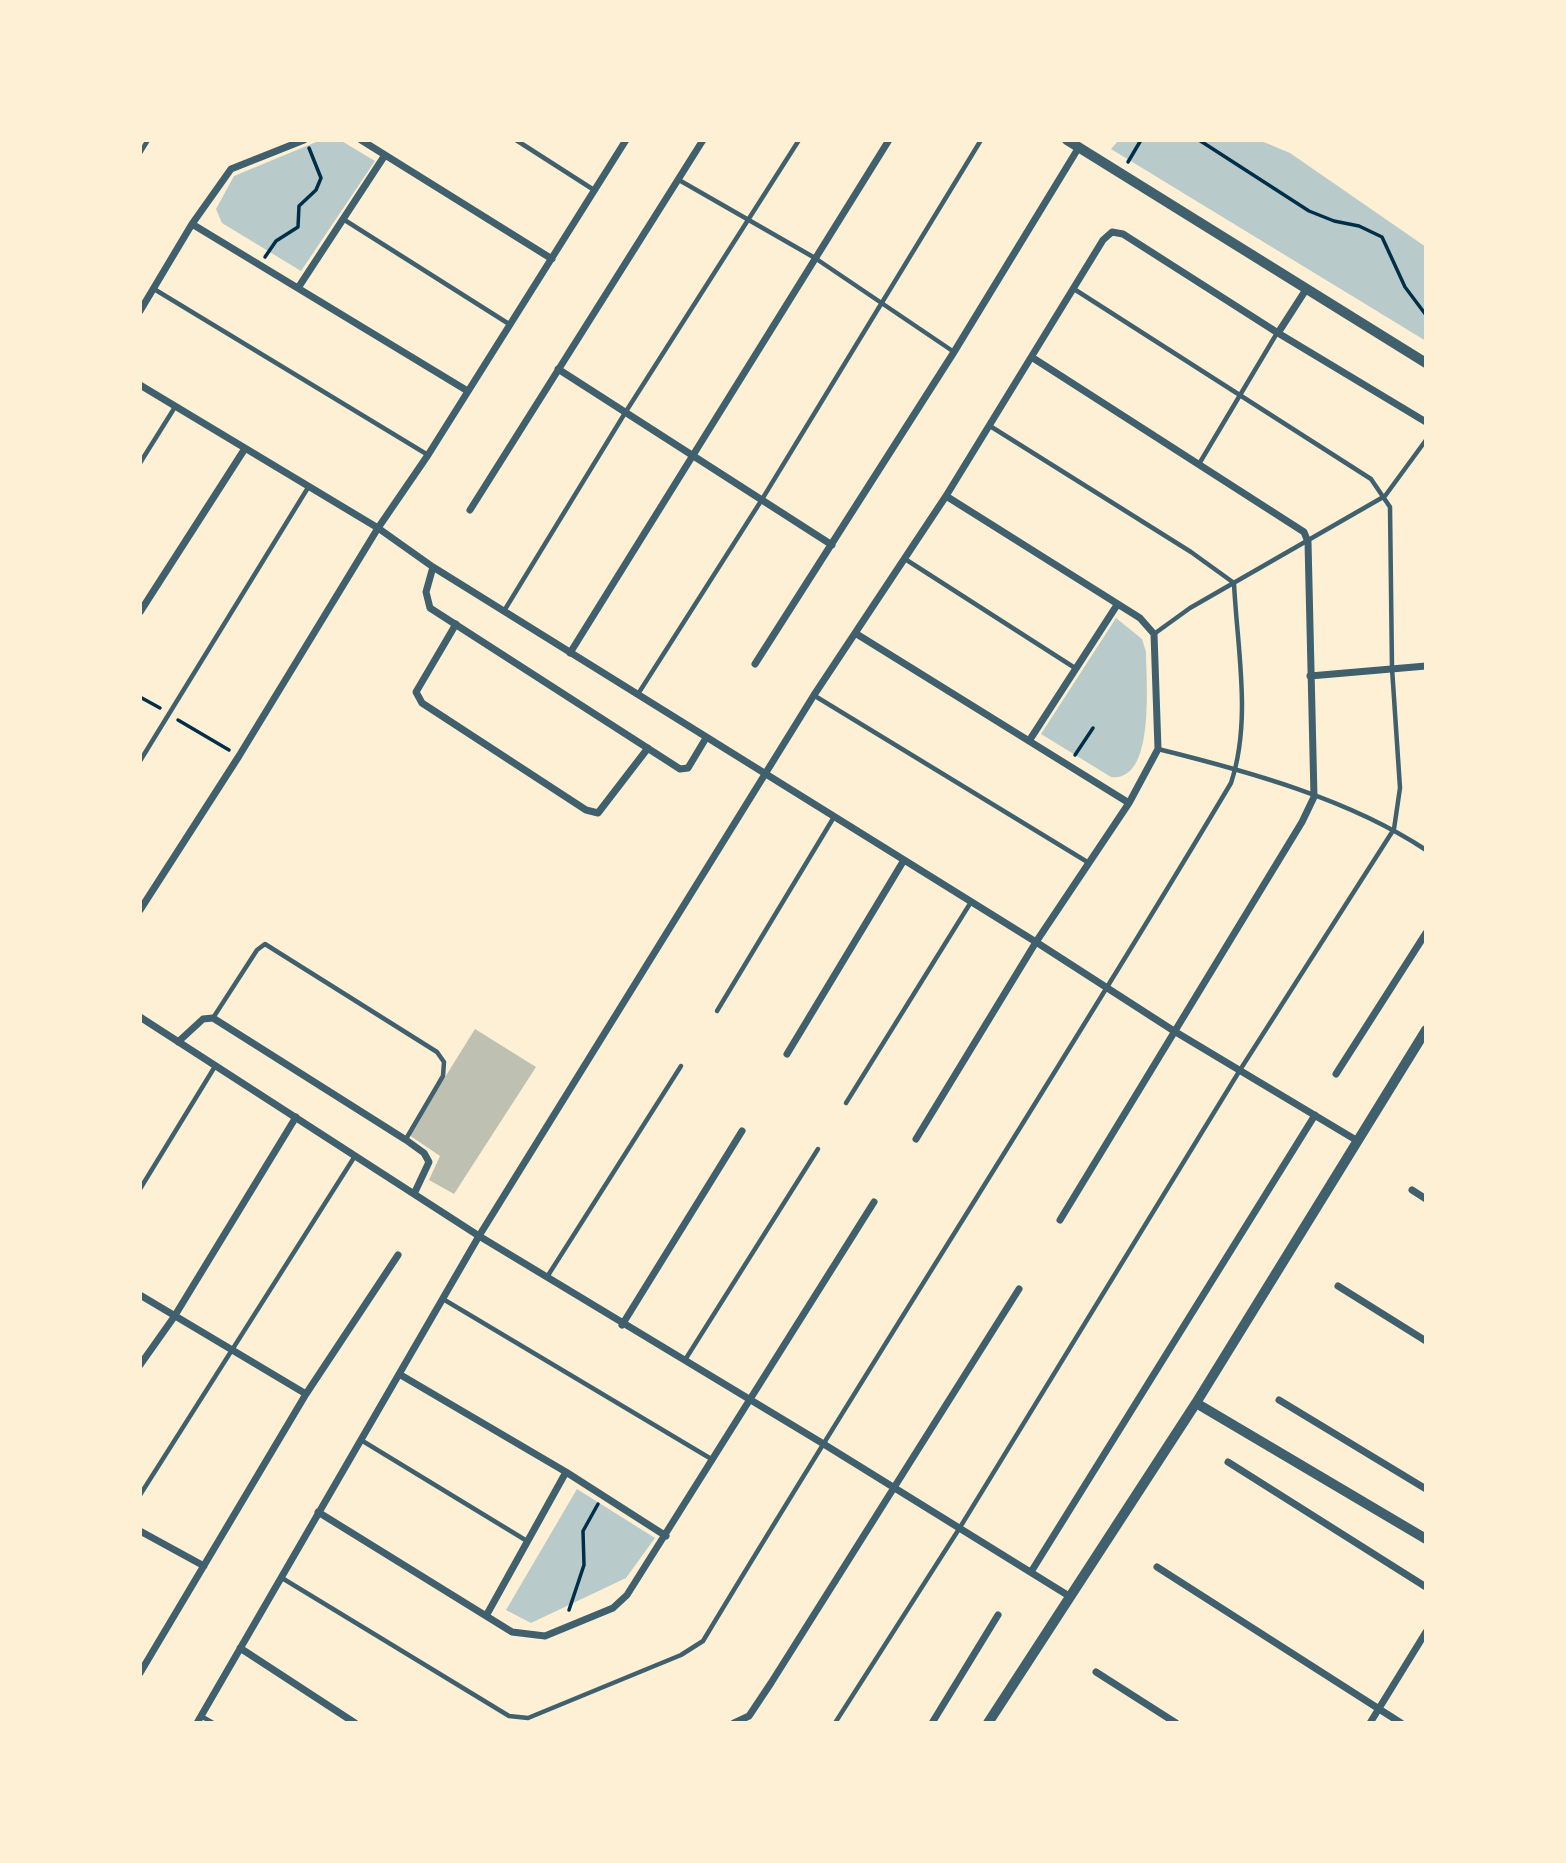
<!DOCTYPE html>
<html>
<head>
<meta charset="utf-8">
<style>
	body { margin:0 }
	#map { position:relative; width:1566px; height:1863px; overflow:hidden; background:#fdf0d5; font-family:"Public Sans",sans-serif }
	canvas { display:block }
	.frame { position:absolute; inset:0; border:142px solid #fdf0d5; pointer-events:none }
</style>
</head>
<body>
<div id="map">
<canvas width="1566" height="1863"></canvas>
<div class="frame"></div>
</div>
<script>
const g = document.querySelector('canvas').getContext('2d');
g.lineJoin = 'round';
function fillPath(path, color) {
  g.fillStyle = color;
  g.fill(path, 'evenodd');
}
function strokePath(path, color, width, dash) {
  g.strokeStyle = color;
  g.lineWidth = width;
  g.lineCap = dash ? 'butt' : 'round';
  g.setLineDash(dash || []);
  g.stroke(path);
}
fillPath(new Path2D(`
	M321,140H340L375,161L301,271L222,223L216,209L234,176Z
	M1119,140H1259L1290,153L1426,247V341L1111,149Z
	M1116,618L1142,639L1146,652C1146,680 1156,783 1111,777L1041,734Z
	M577,1489L655,1538L626,1578L531,1623L506,1610Z`), '#b9caca');
fillPath(new Path2D(`
	M475,1029L536,1067L454,1194L429,1180L440,1156L409,1135Z`), '#bec0b2');
strokePath(new Path2D(`
	M1199,140L1309,211L1334,221L1359,226L1382,237L1405,287L1426,315
	M1128,162L1141,140
	M265,257L276,241L298,227L299,206L316,190L321,178L309,148
	M140,697L160,708
	M178,720L229,750
	M1075,755L1093,728
	M569,1610L584,1565L583,1531L598,1504`), '#003049', 3.5);
strokePath(new Path2D(`
	M516,140L594,190
	M140,153L148,140
	M679,180L815,258L954,352
	M343,219L509,324
	M154,289L428,455
	M140,463L175,407
	M1199,464L1277,333
	M905,559L1075,668
	M504,611L625,413L799,140
	M1154,634L1190,608L1385,496L1426,440
	M638,694L761,501L981,140
	M815,696L1089,863
	M1158,749C1247,771 1349,799 1426,850
	M140,761L309,486
	M717,1011L834,817
	M213,1018L257,950L265,944L437,1052L444,1062L443,1076L406,1139
	M846,1103L971,902
	M140,1189L214,1068
	M547,1277L681,1066
	M443,1299L713,1460
	M685,1360L818,1149
	M361,1440L527,1541
	M140,1495L355,1156
	M282,1578L509,1716L528,1718L681,1655L703,1641C876,1353 1059,1072 1231,783C1252,720 1237,648 1234,583L1191,552L990,426
	M201,1716L213,1723
	M835,1723L959,1529L1240,1070L1394,829L1400,788L1392,668L1390,507L1371,479L1074,289`), '#3f606c', 4.5);
strokePath(new Path2D(`
	M361,140L552,259
	M192,224L466,390
	M298,288L385,155
	M1307,288L1278,333L1426,422
	M140,311L192,224L231,169L304,140
	M1033,358L1304,532L1308,542L1314,797L1302,822L1060,1220
	M558,369L832,545
	M140,385L378,528L433,567L1036,942L1174,1031L1356,1140
	M470,510L703,140
	M433,567L426,592L430,608L680,769L688,768L706,738
	M140,612L244,450
	M456,624L416,692L422,703L586,810L598,813L648,748
	M855,633L1129,803
	M570,653L889,140
	M755,664L954,352L1079,147
	M1310,676L1426,666
	M1029,741L1117,605
	M140,910L239,756L378,528L428,455L626,140
	M140,1017L479,1236L822,1443L1069,1596
	M178,1042L203,1019L213,1018L406,1140L424,1153L429,1162L414,1194
	M787,1054L904,860
	M1336,1074L1426,933
	M916,1139L1036,942L1129,803L1158,749L1154,634L1140,618L946,496
	M1412,1190L1426,1199
	M1338,1286L1426,1341
	M140,1295L306,1394
	M622,1325L742,1131
	M140,1365L174,1317L296,1117
	M399,1374L566,1472L666,1536
	M1279,1400L1426,1489
	M1228,1462L1426,1587
	M318,1512L512,1632L545,1636L613,1608L627,1595L874,1202
	M140,1531L204,1566
	M1157,1567L1401,1723
	M1031,1572L1315,1115
	M486,1616L566,1472
	M240,1648L355,1723
	M1096,1672L1176,1723
	M140,1673L306,1394L398,1255
	M197,1723L479,1236L814,695L946,496L1103,240L1112,232L1123,234L1278,333
	M734,1723L749,1716L771,1683L1019,1289
	M932,1723L998,1615
	M1370,1723L1426,1632`), '#3f606c', 7);
strokePath(new Path2D(`
	M1067,140L1426,363
	M1196,1403L1426,1539
	M988,1723L1196,1403L1426,1030`), '#3f606c', 10);
</script>
</body>
</html>
